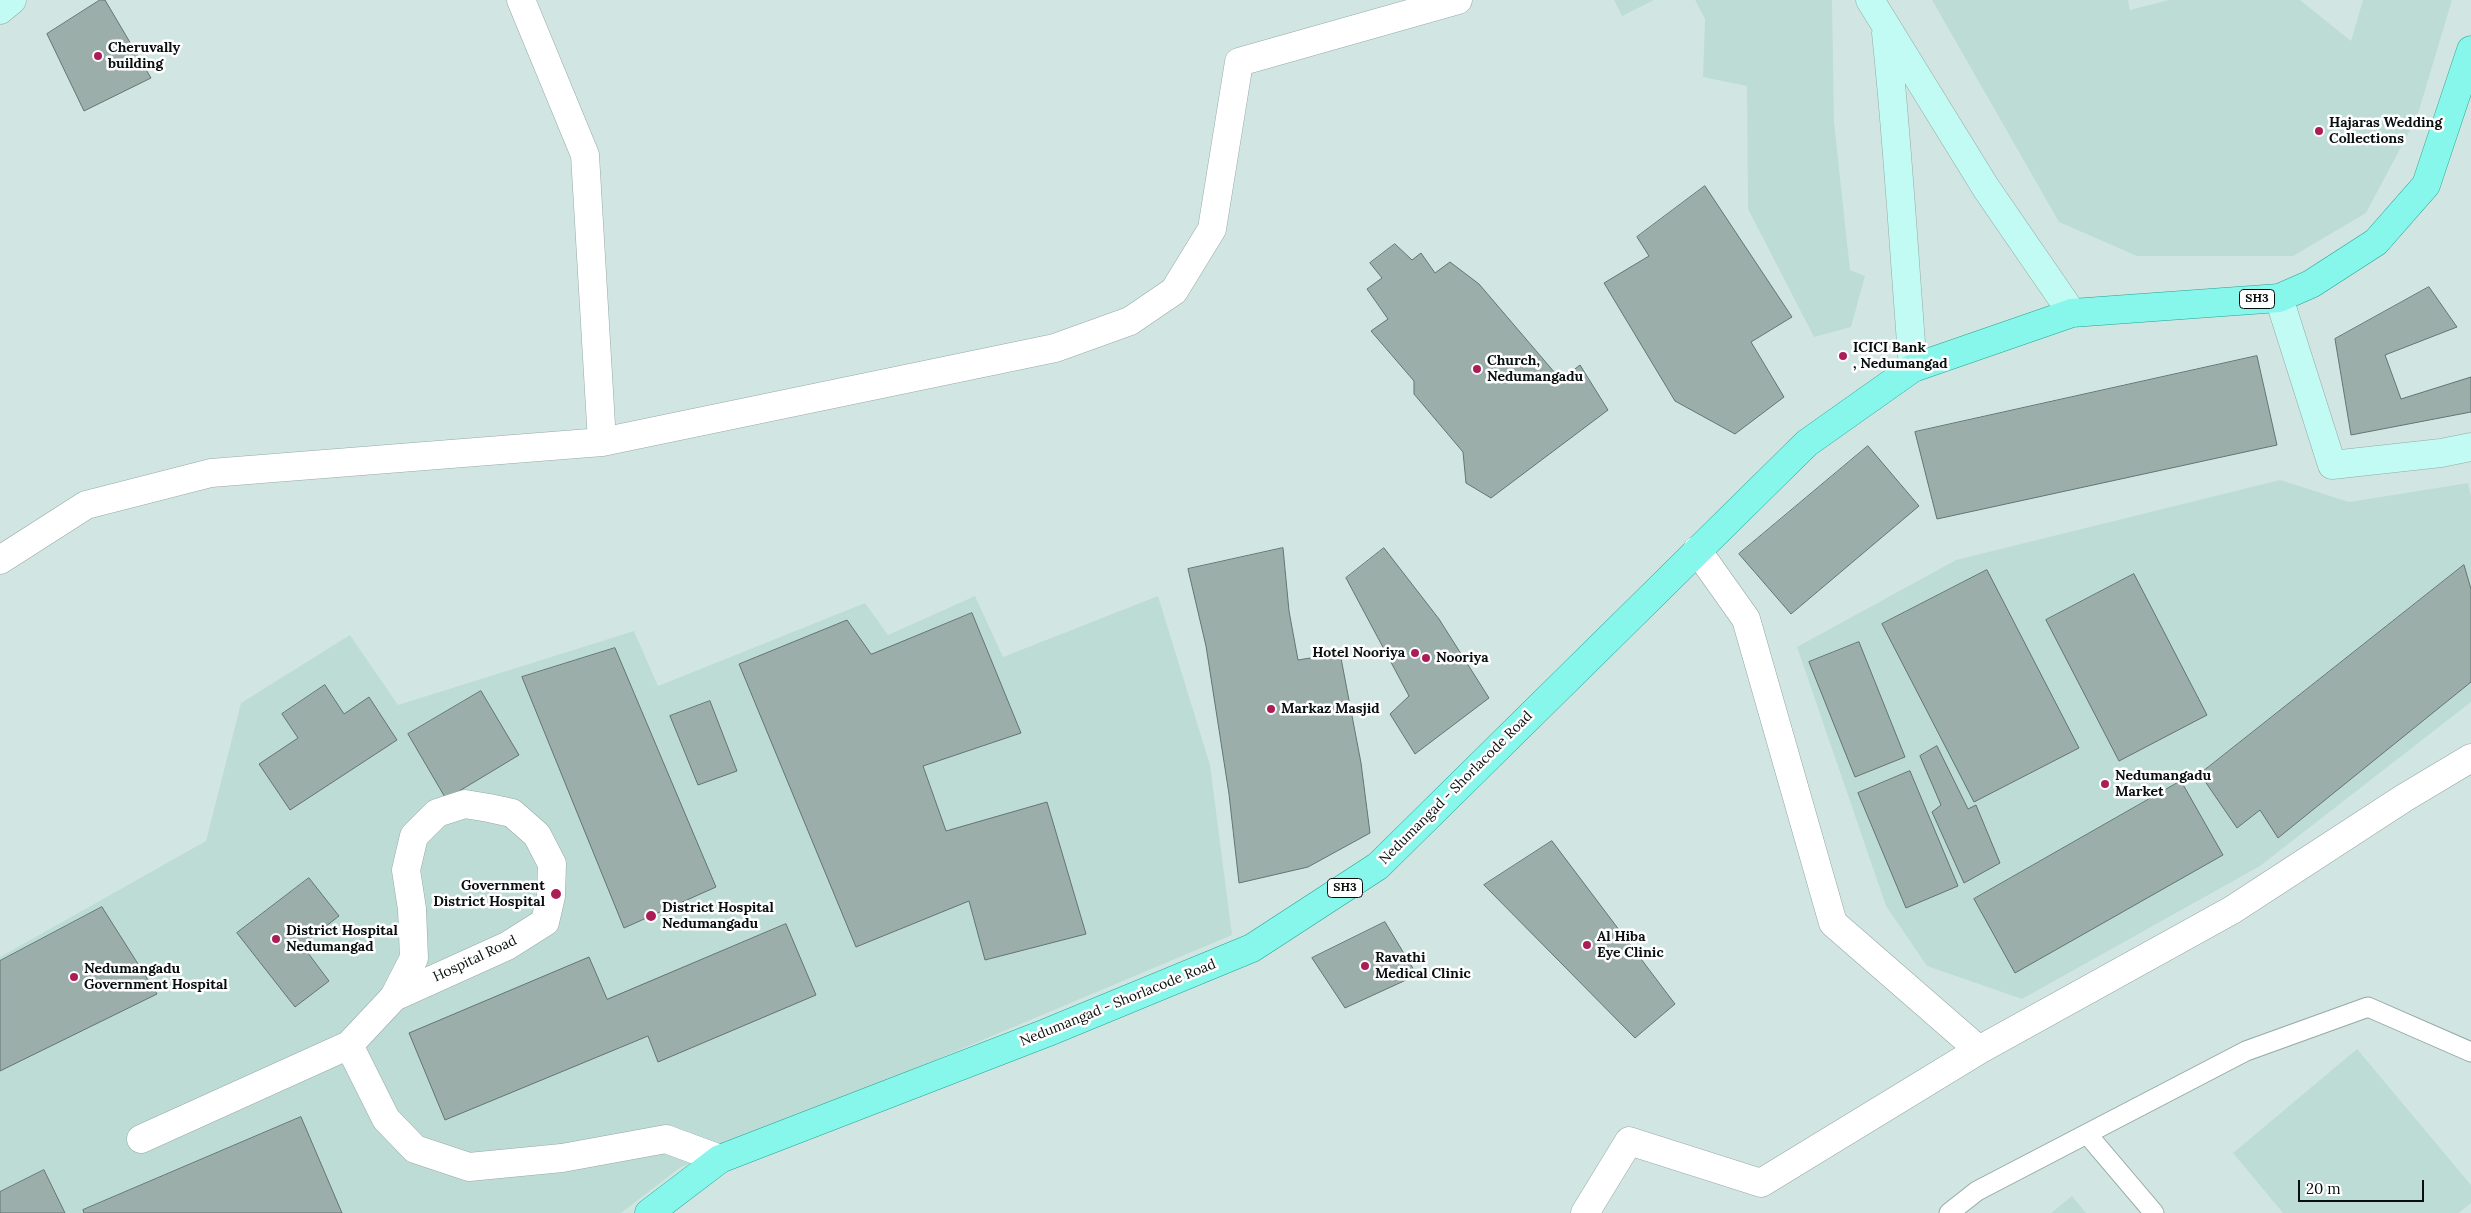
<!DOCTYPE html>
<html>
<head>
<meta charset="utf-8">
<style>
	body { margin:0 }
	#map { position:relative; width:2471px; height:1213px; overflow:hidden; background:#d1e6e2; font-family:Lora,serif }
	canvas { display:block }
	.scale { position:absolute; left:2298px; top:1180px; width:126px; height:22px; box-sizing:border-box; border:2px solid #080f0e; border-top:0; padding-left:6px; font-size:15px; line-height:18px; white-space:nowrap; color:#080f0e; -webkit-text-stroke:4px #fff; paint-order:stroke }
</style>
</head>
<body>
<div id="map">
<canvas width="2471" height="1213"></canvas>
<div class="scale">20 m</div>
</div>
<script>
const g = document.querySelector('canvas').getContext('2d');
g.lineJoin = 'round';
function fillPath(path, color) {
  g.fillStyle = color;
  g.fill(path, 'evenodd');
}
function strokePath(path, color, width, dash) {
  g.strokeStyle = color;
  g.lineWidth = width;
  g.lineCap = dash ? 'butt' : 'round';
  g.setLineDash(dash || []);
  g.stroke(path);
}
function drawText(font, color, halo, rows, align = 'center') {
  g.font = font + ' Lora,serif';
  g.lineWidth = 5;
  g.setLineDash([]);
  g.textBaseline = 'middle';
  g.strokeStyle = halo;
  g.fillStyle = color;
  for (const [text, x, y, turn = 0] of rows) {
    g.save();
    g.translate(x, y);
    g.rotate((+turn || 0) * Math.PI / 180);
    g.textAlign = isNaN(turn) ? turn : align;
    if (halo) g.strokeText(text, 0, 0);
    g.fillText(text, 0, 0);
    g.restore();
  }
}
fillPath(new Path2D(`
	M1614,0H1654L1622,16Z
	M1695,0H1832L1834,122L1850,270L1865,276L1851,327L1814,337L1748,209L1747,86L1703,77L1705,19Z
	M1932,0H2128L2130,10L2169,0H2300L2351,41L2363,0H2452L2417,117L2366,213L2293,256H2137L2059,222Z
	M2280,480L2349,502L2468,483L2471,497V702L2260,866L2022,999L1927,966L1886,906L1797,647L1956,560Z
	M975,596L1003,657L1158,596L1210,765L1232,935L681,1167L621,1213H0V957L206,841L241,703L350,635L398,705L634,631L658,686L865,603L888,635Z
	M2357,1049L2471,1185V1203L2459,1213H2283L2233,1153Z
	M2072,1196L2086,1213H2051Z`), '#bedcd6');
const building = new Path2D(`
	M100,0H105L151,78L84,111L47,34Z
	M1705,186L1792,317L1751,342L1784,397L1735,434L1675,401L1604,283L1649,256L1637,237Z
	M1395,244L1412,260L1421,253L1435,273L1450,262L1479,284L1561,380L1580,365L1608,410L1491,498L1466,483L1463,452L1414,394V381L1371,331L1388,319L1367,289L1382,278L1370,263Z
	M2429,287L2457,327L2385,355L2401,399L2471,377V412L2351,435L2335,339Z
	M2257,356L2277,445L1937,519L1915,432Z
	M1868,446L1919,506L1791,614L1739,554Z
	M1283,548L1289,611L1298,660L1340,653L1361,763L1370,833L1308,867L1239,883L1229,794L1206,646L1188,569Z
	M1384,548L1439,619L1489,698L1415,754L1390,714L1409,696L1346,578Z
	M2464,565L2471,589V682L2278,838L2260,810L2237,828L2200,774Z
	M1987,570L2079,748L1974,802L1882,624Z
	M2134,574L2207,715L2119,761L2046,620Z
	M972,613L1021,733L923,766L946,831L1047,802L1086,934L985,960L969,901L856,947L739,664L847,620L871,654Z
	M1859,642L1905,757L1855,777L1809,662Z
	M615,648L716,887L624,928L522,677Z
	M325,685L344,714L369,697L397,740L290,810L259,764L298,738L282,714Z
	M481,691L519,755L446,799L408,734Z
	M710,701L737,771L698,785L670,716Z
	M1937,746L1968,809L1976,805L2000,863L1964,883L1932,812L1941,805L1920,756Z
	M1910,771L1958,886L1906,908L1858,793Z
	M2181,781L2223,855L2015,973L1974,899Z
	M1552,841L1675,1004L1635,1038L1484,885Z
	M309,878L339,916L302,945L329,981L295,1007L237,933Z
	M102,907L157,994L0,1071V961Z
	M1385,922L1417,975L1345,1008L1312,958Z
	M786,924L816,995L658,1062L648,1036L445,1120L409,1033L589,957L607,999Z
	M301,1117L342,1213H84L83,1210Z
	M44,1170L65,1213H0V1192Z`);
fillPath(building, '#9baeaa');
strokePath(building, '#637572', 1);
const lane = new Path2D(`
	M2087,1134L2154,1213
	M1949,1213L1977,1191L2246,1051L2368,1007L2471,1052`);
const street = new Path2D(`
	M521,0L585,155L602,442
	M1697,550L1746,619L1833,923L1979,1050L2232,910L2404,798L2471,758
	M0,560L86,505L211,473L602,442L1055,348L1130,321L1174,291L1212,229L1239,62L1458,0
	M349,1045L394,997L414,958L412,909L406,870L414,836L437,813L465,804L489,808L512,813L537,835L552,864L551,896L545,922L507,946L394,997
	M141,1139L349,1045L386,1119L415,1149L469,1167L562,1158L666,1139L720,1159
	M1585,1213L1629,1141L1761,1183L1979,1050`);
const secondary = new Path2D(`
	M1870,0L1986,188L2072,313
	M0,10L12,0
	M1886,33C1898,145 1904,256 1913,368
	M2279,298L2332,465L2441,453L2471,447`);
const primary = new Path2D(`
	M649,1213L720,1159L1046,1033L1252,948L1378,866L1807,443L1913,368L2072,313L2279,298L2311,284L2376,242L2426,185L2471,50`);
strokePath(lane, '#95a9a5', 21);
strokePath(street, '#95a9a5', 29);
strokePath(secondary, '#95a9a5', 29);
strokePath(primary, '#25a294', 29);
strokePath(lane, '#fff', 19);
strokePath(street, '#fff', 28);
strokePath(secondary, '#c2fbf4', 28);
strokePath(primary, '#86f7ea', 28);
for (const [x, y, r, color] of [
	[98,56,5,"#ac1d58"],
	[2319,131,5,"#ac1d58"],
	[1843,356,5,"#ac1d58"],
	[1477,369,5,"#ac1d58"],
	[1415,653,5,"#ac1d58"],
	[1426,658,5,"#ac1d58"],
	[1271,709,5,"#ac1d58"],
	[2105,784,5,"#ac1d58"],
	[556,894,6,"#ac1d58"],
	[651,916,6,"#ac1d58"],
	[276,939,5,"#ac1d58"],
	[1587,945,5,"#ac1d58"],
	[1365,966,5,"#ac1d58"],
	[74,977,5,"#ac1d58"]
]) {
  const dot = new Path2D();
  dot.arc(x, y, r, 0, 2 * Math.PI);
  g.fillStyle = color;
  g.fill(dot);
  strokePath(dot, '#fff', 2);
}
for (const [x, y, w] of [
	[2257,299,35],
	[1345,888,35]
]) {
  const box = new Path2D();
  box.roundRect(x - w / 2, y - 9.5, w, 19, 4);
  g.fillStyle = '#fff';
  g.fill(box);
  strokePath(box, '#080f0e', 1);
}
drawText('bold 12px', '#080f0e', null, [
	["SH3",2257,299],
	["SH3",1345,888]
]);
drawText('bold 14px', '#080f0e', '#fff', [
	["Cheruvally",108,48],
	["building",108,64],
	["Hajaras Wedding",2329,123],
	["Collections",2329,139],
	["ICICI Bank",1853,348],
	[", Nedumangad",1853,364],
	["Church,",1487,361],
	["Nedumangadu",1487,377],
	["Hotel Nooriya",1405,653,"right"],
	["Nooriya",1436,658],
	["Markaz Masjid",1281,709],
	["Nedumangadu",2115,776],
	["Market",2115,792],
	["Government",545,886,"right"],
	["District Hospital",545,902,"right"],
	["District Hospital",662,908],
	["Nedumangadu",662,924],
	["District Hospital",286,931],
	["Nedumangad",286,947],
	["Al Hiba",1597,937],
	["Eye Clinic",1597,953],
	["Ravathi",1375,958],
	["Medical Clinic",1375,974],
	["Nedumangadu",84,969],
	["Government Hospital",84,985]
], 'left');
drawText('14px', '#080f0e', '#fff', [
	["Nedumangad - Shorlacode Road",1456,788,-45],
	["Hospital Road",475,959,-25],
	["Nedumangad - Shorlacode Road",1118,1003,-22]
]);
</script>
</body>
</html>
